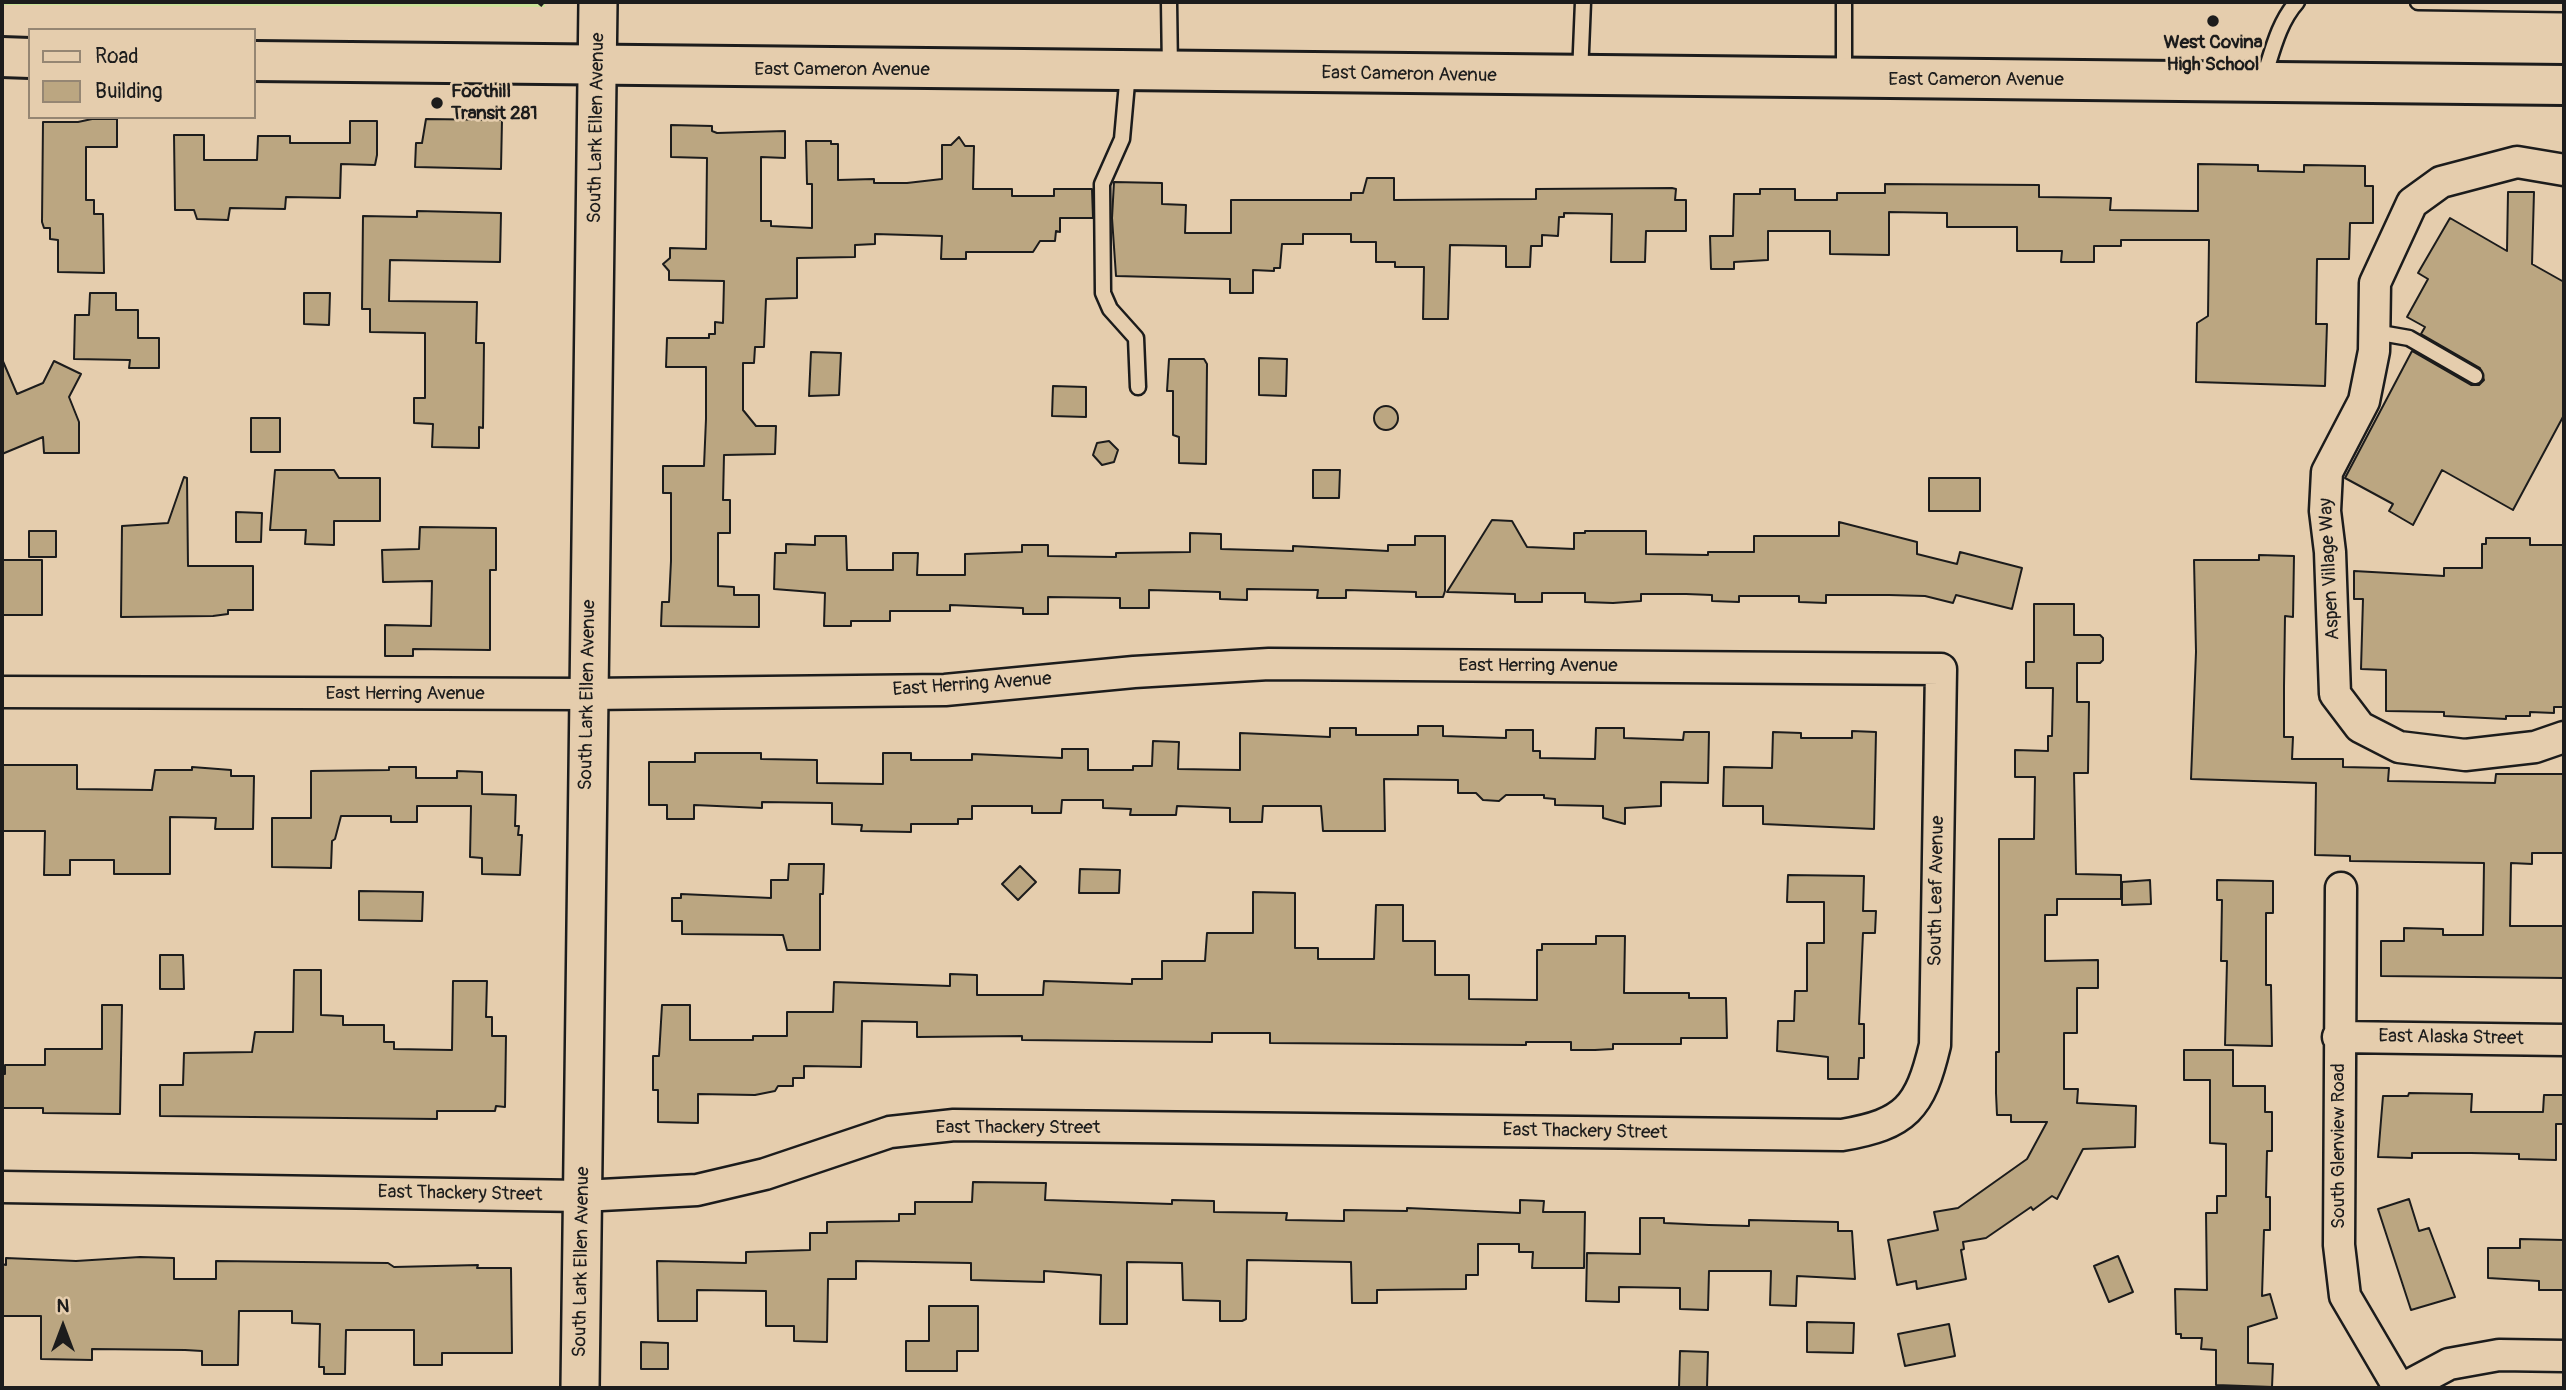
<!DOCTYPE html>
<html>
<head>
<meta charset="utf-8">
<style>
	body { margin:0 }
	#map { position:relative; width:2566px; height:1390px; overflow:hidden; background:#e5cdad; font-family:Pangolin,sans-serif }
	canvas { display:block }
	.frame { position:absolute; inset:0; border:4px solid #1c1c1c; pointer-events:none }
	.legend { position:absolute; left:28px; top:28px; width:228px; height:91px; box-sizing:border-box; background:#e5cdad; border:2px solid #958673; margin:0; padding:9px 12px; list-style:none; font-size:21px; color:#1c1c1c }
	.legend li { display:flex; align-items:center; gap:14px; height:35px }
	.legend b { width:35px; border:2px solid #958673 }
	.north { position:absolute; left:28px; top:1292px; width:70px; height:70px; -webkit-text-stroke:5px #e5cdad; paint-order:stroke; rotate:0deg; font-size:19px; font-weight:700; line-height:28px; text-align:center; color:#1c1c1c }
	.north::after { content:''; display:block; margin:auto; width:24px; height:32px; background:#1c1c1c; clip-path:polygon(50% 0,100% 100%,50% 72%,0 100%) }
</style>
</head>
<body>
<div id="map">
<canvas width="2566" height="1390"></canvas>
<div class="frame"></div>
<ul class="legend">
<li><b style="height:9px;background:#e5cdad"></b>Road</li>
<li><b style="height:19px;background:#bba681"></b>Building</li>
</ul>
<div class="north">N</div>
</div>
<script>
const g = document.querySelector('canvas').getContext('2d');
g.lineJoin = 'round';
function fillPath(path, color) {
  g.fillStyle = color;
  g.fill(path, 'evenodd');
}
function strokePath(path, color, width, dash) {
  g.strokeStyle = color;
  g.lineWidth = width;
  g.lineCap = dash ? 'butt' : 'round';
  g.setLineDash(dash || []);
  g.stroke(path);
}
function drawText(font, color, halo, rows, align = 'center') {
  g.font = font + ' Pangolin,sans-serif';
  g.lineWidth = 5;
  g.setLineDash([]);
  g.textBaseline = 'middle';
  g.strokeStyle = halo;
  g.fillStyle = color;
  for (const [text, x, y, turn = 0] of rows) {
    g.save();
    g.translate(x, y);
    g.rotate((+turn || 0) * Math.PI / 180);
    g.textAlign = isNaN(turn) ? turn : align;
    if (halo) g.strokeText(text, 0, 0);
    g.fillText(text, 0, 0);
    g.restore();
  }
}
fillPath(new Path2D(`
	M2,2H545V7L2,5Z`), '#cae298');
const building = new Path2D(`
	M92,119H117V147H86V200H94V214H103L104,273L58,272V240L50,239V228H44L42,222L43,122H78Z
	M426,119L502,120L501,169L415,167L416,143H422Z
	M350,121H377V155L375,165L341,164L340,198L286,197L285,209L230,208L228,220L197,219L194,210H175L174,135H204V160H257L258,136H290V143H350Z
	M671,125L712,126V131L717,133L785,131V158L761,157V221H771V226L812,228V184H807L806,141H831V144H838V180L874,179V183H907L942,179V145H951L959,137L965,146H974L973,189H1012V196H1054V189H1092L1093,218H1060V232L1056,231L1055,241H1040L1033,252H966V259H941L942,236L875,234V244L855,245V257L797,258V298L766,299L764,347H755L754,363H743V410L756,426H776L775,454L724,455L723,500H730V533H718V586L734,587V595H759V627L661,626L662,602H669L671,561V493H663V466H704L706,419V367H666L667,338H709V334H715V322L723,323L724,281L669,280V271L663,264L670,258V248L706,249L707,158L671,157Z
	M2198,164L2258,165V171L2304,172V165L2365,166V186H2373V223H2350L2349,259H2317L2316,324H2327L2325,386L2196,382L2197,323L2208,316L2209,240H2121V246H2094V262H2061L2062,251H2017V227H1947V213L1889,212V255L1830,254V231H1768V260L1734,262V269H1711L1710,236H1733L1734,194H1760V189H1795V200H1837V193H1885V184L2039,185V197L2111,198L2110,210L2198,211Z
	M1367,178H1394V200L1536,199V189L1672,188L1676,189L1675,200H1686V231H1646L1645,262H1611L1612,214L1564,213V217H1559L1558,236L1542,235V246H1531L1530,267H1506V246L1450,245L1448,319H1423L1424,267H1395V262H1376V242H1351V234H1303V244H1282L1280,268H1274V271L1253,270V293H1230V279L1116,276L1112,218L1114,182L1162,183V204L1186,205L1185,233H1231V200H1351V193H1363Z
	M2508,192H2534L2532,264L2564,282V415L2513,510L2442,470L2413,525L2389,511L2393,504L2345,478L2412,351L2471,385H2479L2484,380L2480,368L2421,334L2425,327L2407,317L2428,279L2418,273L2450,218L2507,251Z
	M417,211L501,213L500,262L390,260L389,301L477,302L476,343H484L483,428L479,427V448L432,447L433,424L414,423V398H425V333L370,332V309H362L363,216L417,217Z
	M90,293H116V310H138V338H159V368H129L130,360L74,359L75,315H89Z
	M304,293H330L329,325L304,324Z
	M811,352L841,353L839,395L809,396Z
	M1259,358L1287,359L1286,396L1259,395Z
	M2,359L17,394L43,383L54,361L81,374L69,397L79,422V453H44L43,437L2,454Z
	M1169,359H1204L1207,364L1206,464L1179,463V437L1173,435V391H1167Z
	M1053,386L1086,387V417L1052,416Z
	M1374 418a12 12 0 1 1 24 0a12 12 0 1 1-24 0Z
	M251,418H280V452H251Z
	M1109,441L1118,450L1114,462L1102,465L1093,455L1097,443Z
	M275,470H334L339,478H380V521H334V545L305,544L306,530H270Z
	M1313,470H1340L1339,498H1313Z
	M184,477L187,478L188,566H253V610H228V614L213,616L121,617L122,526L168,523Z
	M1929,478H1980V511H1929Z
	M236,512L262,513L261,542H236Z
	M1492,520L1512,521L1527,547L1574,549V533H1585V531H1646V554L1708,555V552H1754V536H1839V522L1917,542V554L1957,564L1960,552L2022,568L2012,609L1956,595L1953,603L1925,596L1889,595H1826V603L1799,602V596H1739V602L1712,601V595L1686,594H1641V601L1613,603L1585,602V593H1542V602H1515V594L1447,592Z
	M420,527L496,528V570H490V650L413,649V656H385V625L431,626L432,581L383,582L382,550L419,549Z
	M29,531H56V557H29Z
	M1190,533L1221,534V549L1293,551V546L1388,551V545H1415V536H1445V591L1443,597H1416V592L1346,590V598H1317L1318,590L1247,589V600L1220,599V592L1149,590V608H1120V598L1048,597V614H1023V608L950,605V611H890V621H851V626H824L825,593L774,589L775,553H786V544L815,545V536H846L847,570H893V553H918L917,575H965V554L1022,552V545H1048V556L1116,557V553L1190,552Z
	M2486,538H2530V545H2564V707H2554V713L2530,712V716H2506V719L2444,716V712L2386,711V670L2361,669L2363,599H2354V571L2444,576V568H2482V544H2486Z
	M2259,555L2294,556L2293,617L2285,616L2284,686V737H2293L2292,759H2343V767L2389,768L2388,781L2495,783L2496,774H2564V853H2532V864L2511,863L2510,926H2564V978L2381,976V941H2404V928L2443,929V935H2483L2484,863L2350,861V856L2315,855L2316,783L2191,779L2196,652L2194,560H2259Z
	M2,560H42V615H2Z
	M2034,604H2074V635H2100L2103,638V660L2100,663H2077V702H2089L2088,773H2074L2076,874L2121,875V899H2057V915H2045V961L2098,960V988H2077V1033H2064V1089H2078L2077,1103L2136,1106L2135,1147L2083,1149L2057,1199L2052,1196L2033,1210L2031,1207L1986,1238L1963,1242L1964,1249L1961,1250L1966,1279L1917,1289L1916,1281L1897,1285L1888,1240L1938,1230L1934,1212L1958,1208L2027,1159L2047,1122H2011V1115H1997L1996,1093V1052H1999V839H2034L2035,777H2015V750L2048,751V736H2052L2053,688H2026V662H2034Z
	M1418,726H1443V736L1506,738V730H1533V751H1540V758L1595,759L1596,728H1624V738L1683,740L1684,732H1709L1708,783L1661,782V806L1625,808V824L1603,818V806L1555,805V799L1544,798V795H1506L1499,801L1483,800L1476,793H1458V780L1384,779L1385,831H1323L1321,806H1263L1262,822H1230V808L1177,806L1176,815H1130L1131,809L1103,808V800H1062L1061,813H1032V806H972V819H958V824H911V832L861,831L862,825L832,824V803L762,802V808L694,805V819H667V805H649V762H695V753H761V759L817,760V783L883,784V753H911V760H972V754L1062,758V749H1088V770H1133V766H1152L1153,741L1179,742L1178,769L1240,770V733L1330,737V728H1356V735H1418Z
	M1852,731L1876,732L1874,829L1763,824V806H1723L1724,767L1772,768L1773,732L1801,733V738H1852Z
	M2,765H77V789L152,790L155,770H192V767L231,770V776H254L253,829H215L216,818L170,817V874H114V860H70V875H44L45,831H2Z
	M389,767H416V778H457V771L482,772V794L516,795L515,826H519L518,835H522L520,875L482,874V858L470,857L471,806H417V822H391V816H341L335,839L332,841L331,868L272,867V818H311V771L389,770Z
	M789,864H824L823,894H820V950H787L783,935L682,934V921H672V898H681V894L771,898V880H788Z
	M1020,866L1036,882L1018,900L1002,884Z
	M1080,869L1120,870L1119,893H1079Z
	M1788,875L1864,876L1863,911H1876L1875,933H1863L1859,1024H1864V1058H1859L1858,1079H1828V1057L1777,1051L1778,1021H1794L1795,991H1807V943H1824V902H1787Z
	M2150,880L2151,904L2122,905V882Z
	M2217,880L2273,881V913H2266V985H2271L2272,1046L2225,1045L2227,961H2221L2222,900H2217Z
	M359,891L423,892L422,921L359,920Z
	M1253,892L1295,893V948H1318V959H1374L1376,905H1403V941H1435V975H1469V999L1537,1000V950H1542V944H1596V936H1625L1624,993H1689V998H1726L1727,1038H1681V1044H1613V1049L1595,1050H1571V1042H1526V1045L1270,1043V1033H1212V1042L1022,1040V1036L917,1037V1022L862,1021L861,1067L804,1066V1078H793V1086H778L775,1091L755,1095L698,1094V1123L658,1122V1090H653V1056H659L662,1005H690V1040H753V1036H787V1012H833L834,982L950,986V974L977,975V995H1043L1044,981L1132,984V979H1162V961H1205L1207,933H1253Z
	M160,955H183L184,989H160Z
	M294,970H321V1015L343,1016V1025H384V1042H394V1049L452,1050L453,981H487L486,1017H492V1036H506L505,1107L496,1106L495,1111H437V1119L160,1116V1085H183L184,1053L252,1052L255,1032H293Z
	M102,1005H122L120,1114L43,1113V1108H2V1074H5V1065H45V1049H102Z
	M2184,1050H2233V1086H2265V1112H2272V1151H2267L2266,1197H2270V1230H2264L2262,1296L2270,1294L2277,1318L2248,1327V1363L2273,1364L2272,1387L2216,1385V1350L2201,1349L2202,1338H2181V1334H2176L2175,1289L2207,1290L2206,1213H2217V1196H2226V1144L2210,1143V1080H2184Z
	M2409,1093L2472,1094L2471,1112H2543L2544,1095H2564V1124H2556V1160L2519,1159V1154L2471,1153H2412V1158L2378,1157L2383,1096H2408Z
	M973,1182L1046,1183L1045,1200L1172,1204V1200L1214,1201V1212L1287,1213L1286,1220L1344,1221V1210L1407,1211V1208L1520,1213V1200L1544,1201L1543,1212H1585L1584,1268H1532L1533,1252H1519V1244H1478V1275H1466V1289L1377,1290V1303H1352L1351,1262L1247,1260L1246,1319L1242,1321H1220V1301L1183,1300L1182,1263L1127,1262V1324H1100L1101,1275L1044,1271V1282L971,1280V1263L856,1261V1279H828L827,1342L794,1341V1326H766V1291L697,1290V1321H658L657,1261L746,1263V1252L810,1250V1233H827V1222L899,1221V1214H915V1202H972Z
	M2409,1199L2419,1231L2429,1228L2455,1297L2411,1310L2378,1209Z
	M1640,1218H1664V1223L1709,1225L1749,1226V1220L1838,1222V1231H1852L1855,1279L1797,1276L1796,1306L1770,1305L1771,1271H1709L1708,1310L1680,1309V1288L1619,1287V1302L1586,1301L1587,1253L1640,1254Z
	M2520,1239L2564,1240V1290H2539V1281L2488,1278V1248H2520Z
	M2118,1256L2133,1292L2109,1302L2094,1266Z
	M140,1257L174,1258V1279H216V1261L388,1263L394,1267L478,1265L477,1268H511L512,1353H442V1365H414V1330H346L345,1374H324V1367H319L320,1324L292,1323V1311H239L238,1365H202V1351L185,1350L92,1349V1360L41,1359V1316H2V1264L6,1265V1258L76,1261Z
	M929,1306H978V1351H957V1371H906V1341H929Z
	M1807,1322L1854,1323L1853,1353L1807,1352Z
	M1949,1324L1955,1356L1905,1366L1898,1334Z
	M641,1342L668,1343V1369H641Z
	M1680,1351L1708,1352L1707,1388H1679Z`);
fillPath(building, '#bba681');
strokePath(building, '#1c1c1c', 2);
const service = new Path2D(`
	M1169,2L1170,70
	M1844,2V77
	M2418,2L2564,4
	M1128,72L1122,139L1102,184L1103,293L1110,309L1136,338L1138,387
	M1580,75L1583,2
	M2263,80C2272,53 2278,23 2297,2
	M2375,332L2409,338L2475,376`);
const minor = new Path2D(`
	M2564,170L2517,162L2441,182L2412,203L2375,283L2374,351L2364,401L2327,472L2325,511L2330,552L2335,694L2360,727L2399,747L2465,755L2535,747L2564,737
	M2,692L588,694L945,690L1134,672L1269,664L1941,669L1935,1045C1920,1108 1906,1124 1842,1135L954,1125L890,1132L765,1174L697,1190L582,1196L2,1187
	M2341,888L2339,1245L2345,1296L2399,1388
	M2338,1037L2564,1040
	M2404,1388L2449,1364L2499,1355L2564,1356`);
const tertiary = new Path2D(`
	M580,1388L598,2`);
const secondary = new Path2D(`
	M2,57L30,58
	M254,61L2564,85`);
strokePath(service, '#1c1c1c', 19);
strokePath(minor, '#1c1c1c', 35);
strokePath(tertiary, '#1c1c1c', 42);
strokePath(secondary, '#1c1c1c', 44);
strokePath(new Path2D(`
	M539,2L545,7`), '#1c1c1c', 4.5, [5, 5]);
strokePath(service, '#e5cdad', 14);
strokePath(minor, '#e5cdad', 30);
strokePath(tertiary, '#e5cdad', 37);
strokePath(secondary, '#e5cdad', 38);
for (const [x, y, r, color] of [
	[2213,21,7,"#1c1c1c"],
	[437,103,7,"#1c1c1c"]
]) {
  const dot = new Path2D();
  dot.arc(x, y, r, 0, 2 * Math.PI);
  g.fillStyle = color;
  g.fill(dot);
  strokePath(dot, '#e5cdad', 2.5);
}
drawText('bold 19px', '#1c1c1c', '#e5cdad', [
	["West Covina",2213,43],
	["High School",2213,65],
	["Foothill",451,92,"left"],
	["Transit 281",451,114,"left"]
]);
drawText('19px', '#1c1c1c', '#e5cdad', [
	["East Cameron Avenue",842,70],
	["East Cameron Avenue",1409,75,1],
	["East Cameron Avenue",1976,80],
	["South Lark Ellen Avenue",597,128,-89],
	["Aspen Village Way",2330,569,-93],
	["East Herring Avenue",1538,666],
	["East Herring Avenue",972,685,-4],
	["East Herring Avenue",405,694],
	["South Lark Ellen Avenue",588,695,-89],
	["South Leaf Avenue",1937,891,-89],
	["East Alaska Street",2451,1038,1],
	["East Thackery Street",1018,1128],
	["East Thackery Street",1585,1132,1],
	["South Glenview Road",2339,1146,-90],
	["East Thackery Street",460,1194,1],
	["South Lark Ellen Avenue",582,1262,-89]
]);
</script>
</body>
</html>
